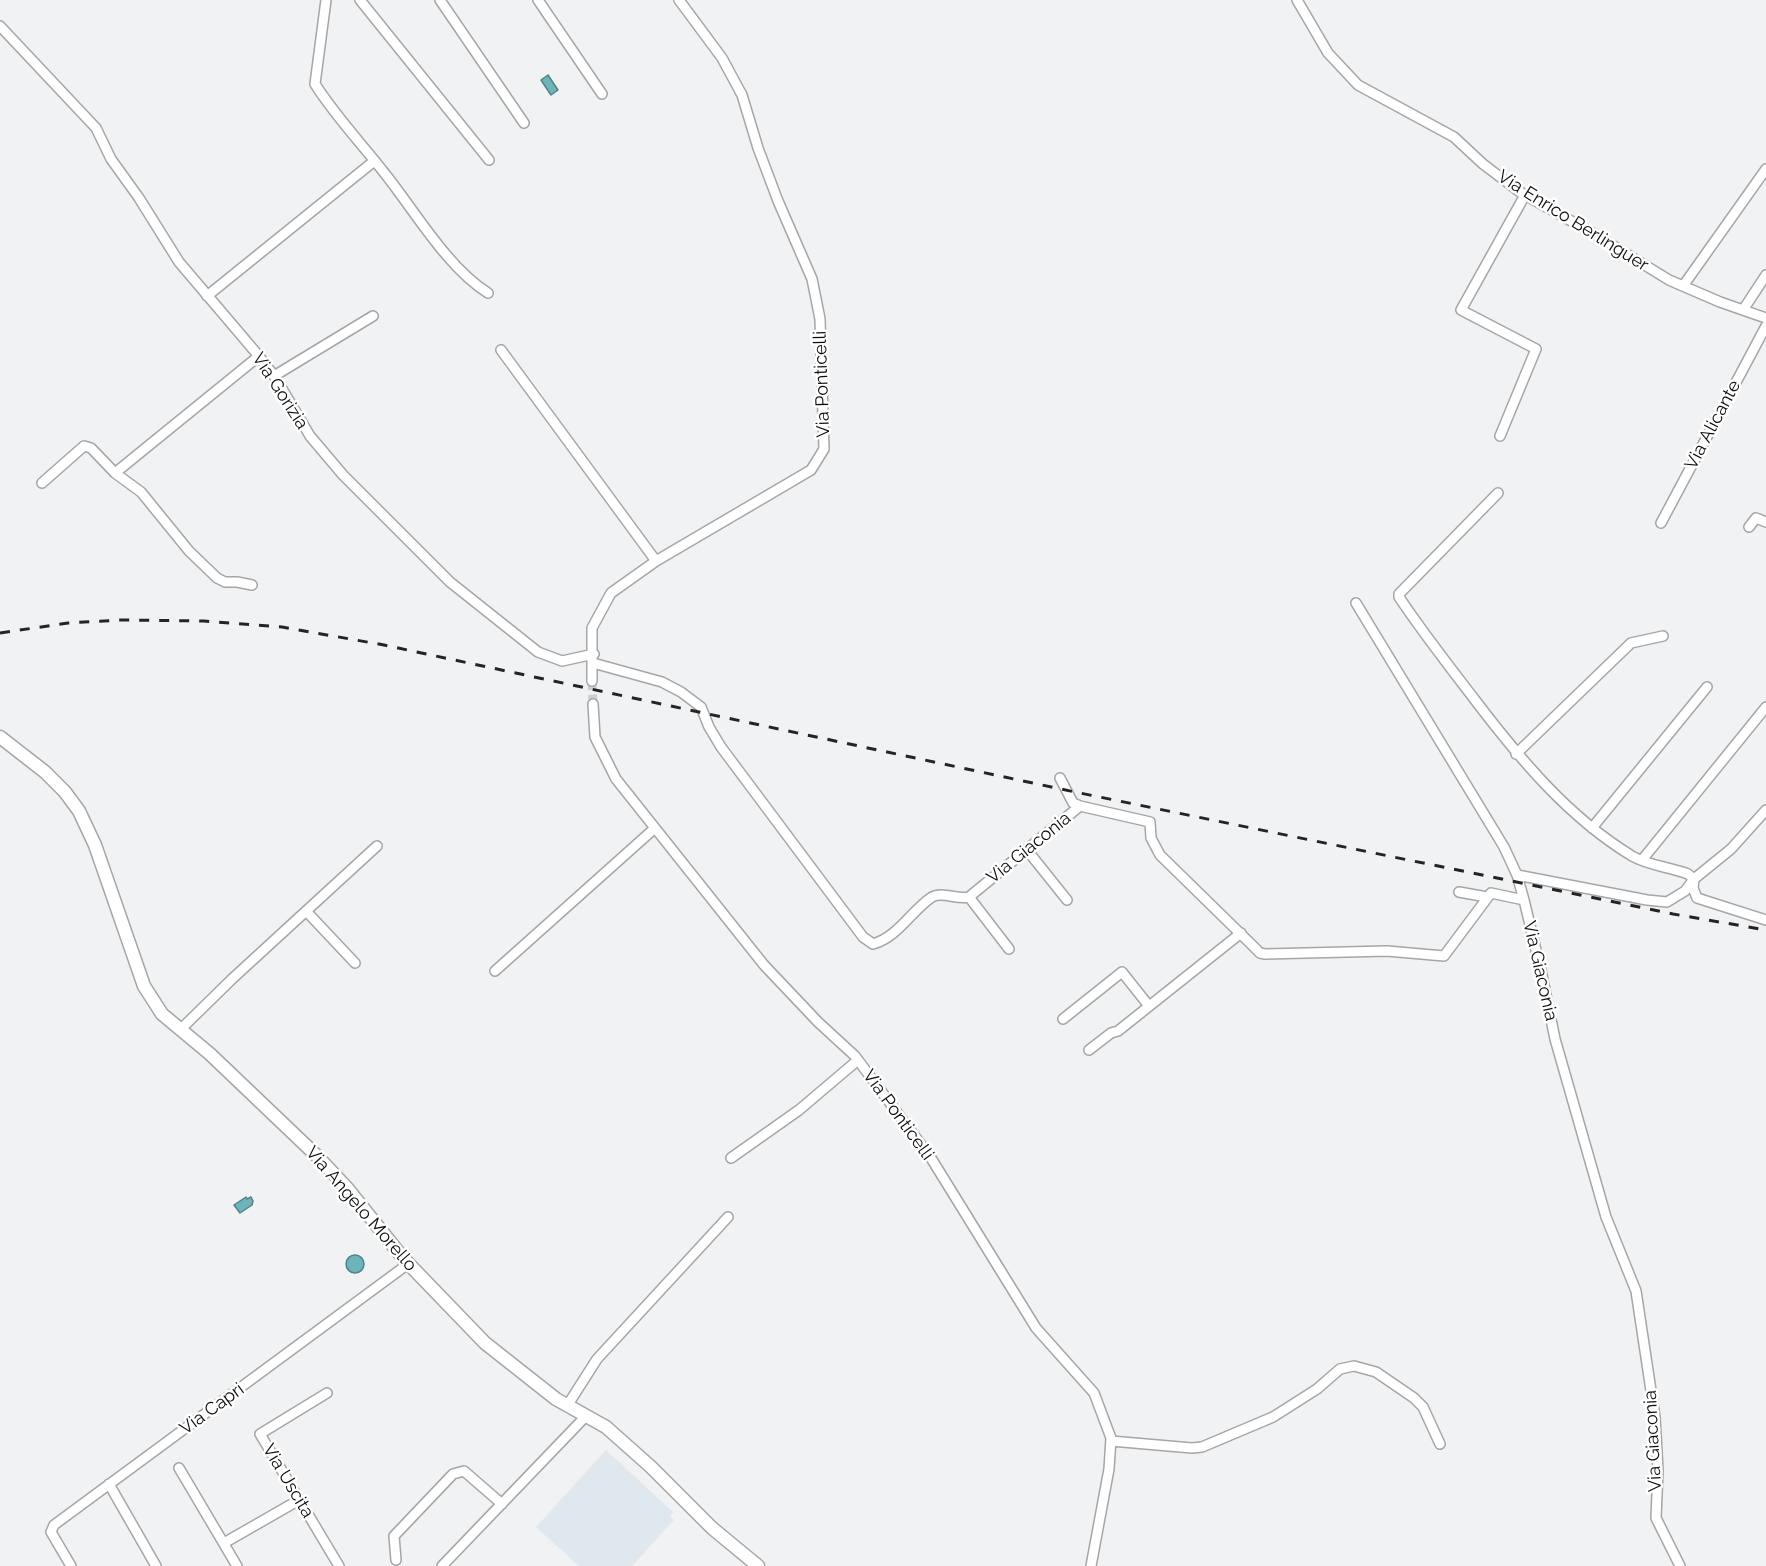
<!DOCTYPE html>
<html>
<head>
<meta charset="utf-8">
<style>
	body { margin:0 }
	canvas { display:block; background:#f0f2f3 }
</style>
</head>
<body>
<canvas width="1766" height="1566"></canvas>
<script>
const g = document.querySelector('canvas').getContext('2d');
g.lineJoin = 'round';
function fillPath(path, color) {
  g.fillStyle = color;
  g.fill(path, 'evenodd');
}
function strokePath(path, color, width, dash) {
  g.strokeStyle = color;
  g.lineWidth = width;
  g.lineCap = dash ? 'butt' : 'round';
  g.setLineDash(dash || []);
  g.stroke(path);
}
function drawText(font, color, halo, rows, align = 'center') {
  g.font = font + ' Raleway,sans-serif';
  g.lineWidth = 5;
  g.setLineDash([]);
  g.textBaseline = 'middle';
  g.strokeStyle = halo;
  g.fillStyle = color;
  for (const [text, x, y, turn = 0] of rows) {
    g.save();
    g.translate(x, y);
    g.rotate((+turn || 0) * Math.PI / 180);
    g.textAlign = isNaN(turn) ? turn : align;
    if (halo) g.strokeText(text, 0, 0);
    g.fillText(text, 0, 0);
    g.restore();
  }
}
fillPath(new Path2D(`
	M606,1450L673,1512L670,1516L674,1520L632,1566H579L536,1527Z`), '#e0e8ef');
const water = new Path2D(`
	M548,75L558,90L551,95L541,80Z
	M246,1197L247,1199L251,1197L253,1201L252,1205L240,1213L234,1205Z
	M346 1264a9 9 0 1 1 18 0a9 9 0 1 1-18 0Z`);
fillPath(water, '#6eb4ba');
strokePath(water, '#518286', 1.5);
strokePath(new Path2D(`
	M592,681L593,704`), '#ced0d0', 9, [9, 4.5]);
const minor = new Path2D(`
	M326,0L315,84C335,116 363,145 386,175C416,213 448,268 488,293
	M360,0L489,160
	M440,0L524,123
	M538,0L602,94
	M1297,0L1328,53L1358,85L1454,137L1483,164L1520,192L1596,235L1669,280L1720,302L1766,318
	M0,26L96,128L111,159L139,198L179,262L258,355L275,377L310,436L343,475L450,582L538,652L562,661L594,654
	M1683,286L1766,169
	M207,296L373,162
	M1743,310L1766,275
	M501,350L656,561
	M274,376L373,316
	M1500,436L1536,349L1461,310L1525,195
	M115,473L141,492L189,551L217,578L225,582H237L252,585
	M42,483L84,446L91,448L115,473L259,356
	M1498,493L1399,594V597C1423,633 1449,666 1475,700C1520,759 1568,817 1632,856C1649,866 1671,867 1688,874L1694,879L1693,888L1697,898L1766,920
	M1661,523L1766,326
	M1749,527L1756,518L1766,522
	M1356,603L1504,847L1517,875L1524,900
	M593,663L662,682L681,692L701,707L709,727L721,747L863,937L873,944C898,937 912,910 932,897C942,891 957,900 969,897L1080,806L1150,822L1151,838L1160,855L1251,944L1260,953L1265,954L1387,951L1444,956L1491,893L1524,900L1542,975L1555,1039L1606,1217L1636,1291L1655,1417L1658,1470L1656,1518L1680,1566
	M592,681V628L611,593L656,561L811,470L824,449L820,319L812,279L778,201L758,148L742,95L722,58L679,0
	M593,704L595,737L616,779L764,965L818,1022L855,1056L931,1158L1036,1328L1094,1393L1111,1438L1109,1469L1091,1566
	M1516,754L1631,643L1663,636
	M1060,778L1073,803L1080,806
	M1592,828L1707,687
	M1027,850L1067,900
	M1642,860L1766,707
	M1517,875L1647,900L1667,902L1685,891L1694,879L1731,849L1766,810
	M1459,892L1487,897
	M969,897L1009,949
	M306,911L355,963
	M495,971L655,828
	M1063,1019L1122,972L1149,1006
	M181,1029L232,979L377,846
	M1089,1050L1111,1033L1118,1031L1241,933
	M731,1158L799,1110L858,1060
	M327,1393L260,1434L339,1566
	M567,1406L597,1359L728,1217
	M1111,1441L1192,1448L1202,1447L1273,1417L1317,1389L1340,1369L1354,1366L1376,1372L1414,1398L1423,1407L1440,1444
	M179,1468L237,1566
	M109,1484L156,1566
	M224,1543L299,1500
	M396,1560L394,1536L453,1474L464,1471L502,1504
	M71,1566L51,1532L54,1525L408,1264
	M442,1566L586,1416`);
const tertiary = new Path2D(`
	M0,737L45,772L65,792L79,811L95,845L144,986L162,1014L210,1054L318,1157L347,1188L403,1258L485,1343L556,1399L606,1427L651,1467L712,1528L758,1566`);
strokePath(minor, '#a4a6a8', 12);
strokePath(tertiary, '#a4a6a8', 15);
strokePath(minor, '#fff', 9);
strokePath(tertiary, '#fff', 12);
strokePath(new Path2D(`
	M0,633L68,623L121,620L204,621L282,627L384,645L1075,792L1673,914L1766,930`), '#242425', 3, [10, 10]);
drawText('18px', '#0c0c0d', '#fff', [
	["Via Enrico Berlinguer",1573,221,32],
	["Via Ponticelli",822,384,-92],
	["Via Gorizia",280,391,57],
	["Via Alicante",1713,425,-62],
	["Via Giaconia",1029,848,-39],
	["Via Giaconia",1540,971,77],
	["Via Ponticelli",898,1115,54],
	["Via Angelo Morello",361,1209,49],
	["Via Capri",212,1409,-36],
	["Via Giaconia",1653,1441,-93],
	["Via Uscita",288,1481,59]
]);
</script>
</body>
</html>
